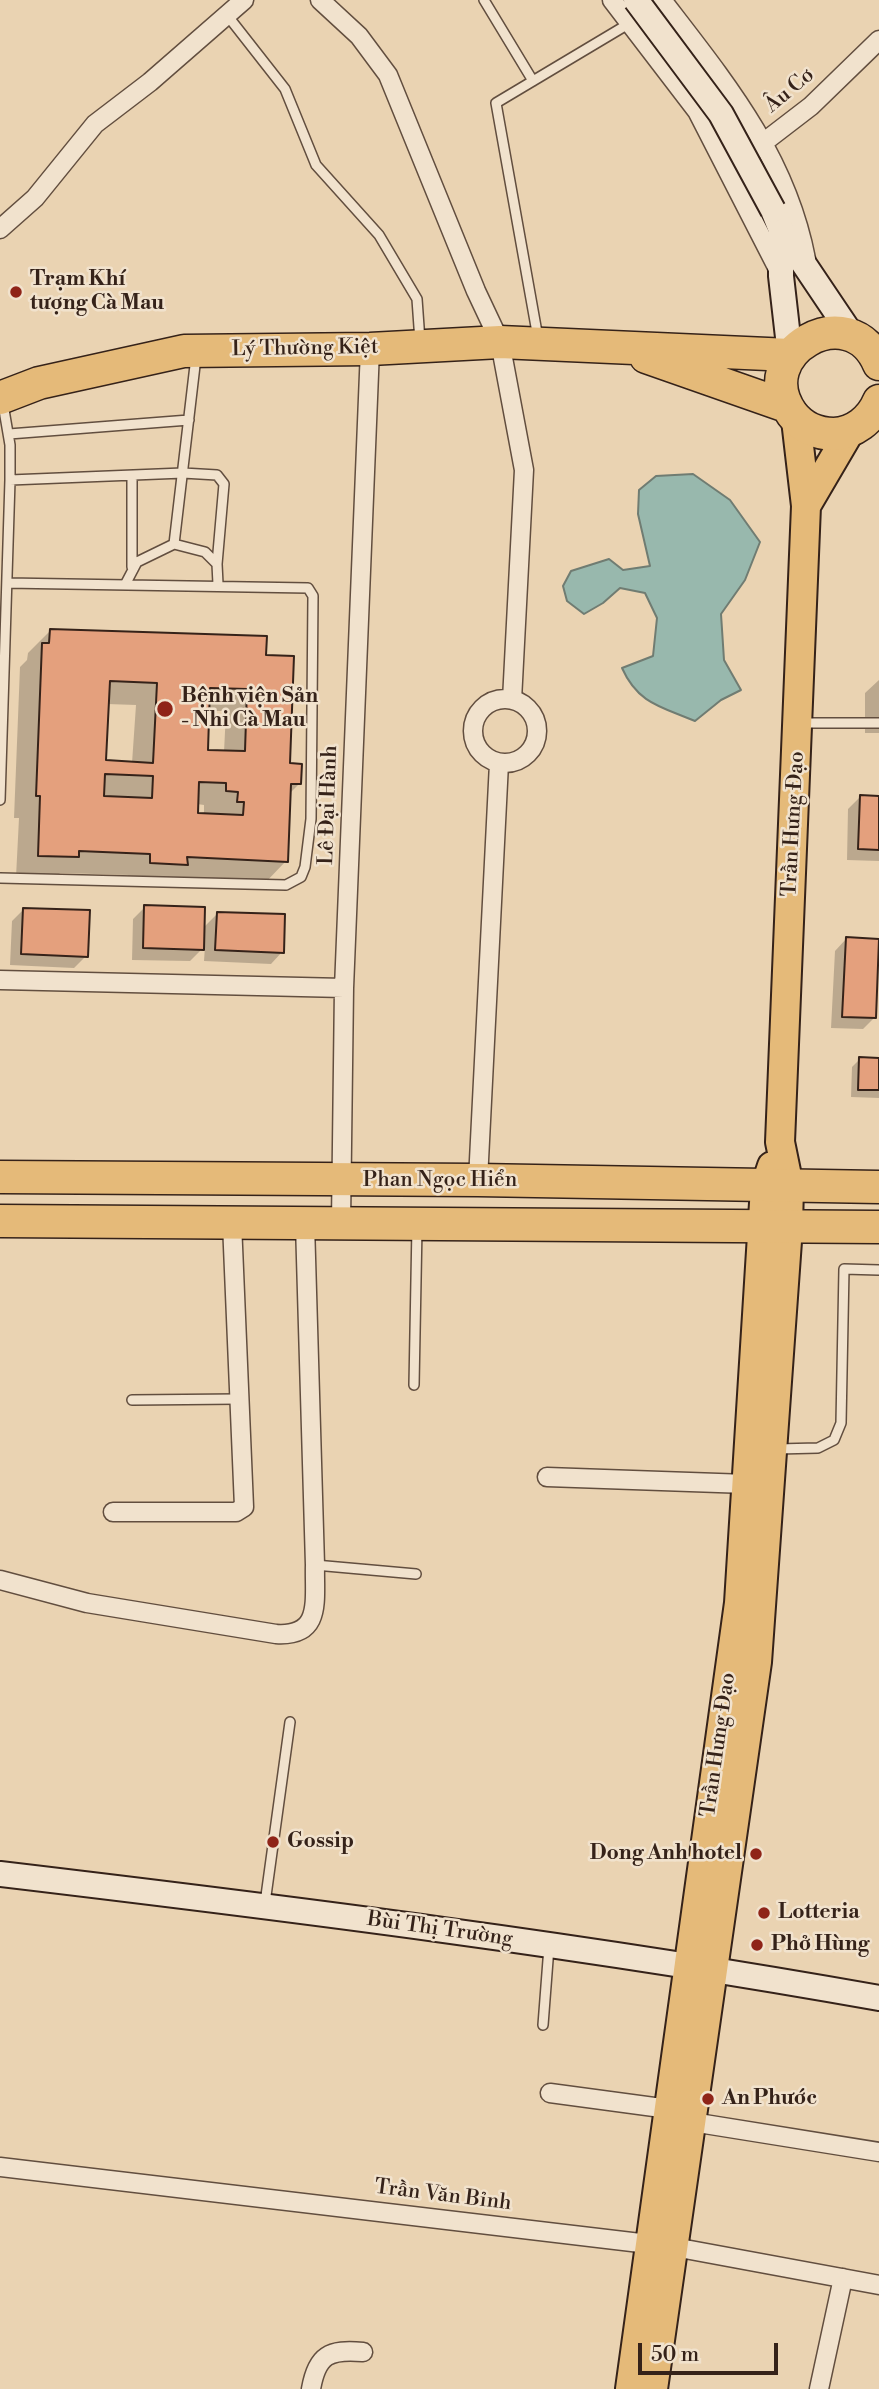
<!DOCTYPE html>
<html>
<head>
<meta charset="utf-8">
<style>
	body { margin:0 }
	#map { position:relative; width:879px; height:2389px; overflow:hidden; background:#ead3b2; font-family:"Libre Bodoni",serif }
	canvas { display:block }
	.scale { position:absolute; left:638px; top:2343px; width:140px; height:32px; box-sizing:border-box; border:4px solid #352219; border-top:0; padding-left:9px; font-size:21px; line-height:24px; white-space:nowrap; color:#352219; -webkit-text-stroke:5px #f1e2cd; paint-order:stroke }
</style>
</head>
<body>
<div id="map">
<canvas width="879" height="2389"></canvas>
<div class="scale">50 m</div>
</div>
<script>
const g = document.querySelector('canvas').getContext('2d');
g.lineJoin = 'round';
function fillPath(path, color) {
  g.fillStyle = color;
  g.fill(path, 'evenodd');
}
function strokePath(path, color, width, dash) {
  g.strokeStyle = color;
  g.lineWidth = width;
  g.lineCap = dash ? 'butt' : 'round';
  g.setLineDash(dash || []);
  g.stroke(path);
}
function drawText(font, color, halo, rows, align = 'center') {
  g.font = font + ' "Libre Bodoni",serif';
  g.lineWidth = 5;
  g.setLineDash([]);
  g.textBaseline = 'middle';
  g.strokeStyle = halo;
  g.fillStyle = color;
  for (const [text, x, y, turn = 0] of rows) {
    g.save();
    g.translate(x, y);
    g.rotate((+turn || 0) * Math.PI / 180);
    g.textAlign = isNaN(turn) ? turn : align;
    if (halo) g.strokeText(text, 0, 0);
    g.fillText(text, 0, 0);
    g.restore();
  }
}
const water = new Path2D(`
	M693,474L730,500L760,542L745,580L721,614L724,660L741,690L721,700L695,721C662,707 638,704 622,668L653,656L657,618L645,593L620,588L603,603L584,614L567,601L563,586L571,571L609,559L623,570L650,566L638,514L639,490L656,476Z`);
fillPath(water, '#98b8ad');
strokePath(water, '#707c72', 2);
fillPath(new Path2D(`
	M50,631L265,657L288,765L299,784L289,794L286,861L264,884L171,879L164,887L128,885V875L60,873L54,879L16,877L19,818H14L20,667L27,660L28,653ZM107,704L136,705L132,763L104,762ZM208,711H226L224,752H206ZM197,804L204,805V815H196Z
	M879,680V733H865V693Z
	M860,797L879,798V861L847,860L848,809Z
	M145,907L202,929L217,914L282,952L271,964L204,961L205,946L190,961L132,960L133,919Z
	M24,909L86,956L74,968L10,965L12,921Z
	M846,939L875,1017L863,1029L831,1028L835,951Z
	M860,1059L879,1060V1098L851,1097L852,1067Z`), '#0003');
const building = new Path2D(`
	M50,629L267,636L266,655L294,656L290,763L302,764L301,784H291L288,862L187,857L188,865L150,863V854L79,851V857L38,856L40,796H36L42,643H49ZM110,681L157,683L153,763L106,760ZM210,688L247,689L245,751L208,750ZM105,774L153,776L152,798L104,796ZM199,782L226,783V791L238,792L237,802H244L243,815L198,813Z
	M860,795L879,796V850L858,849Z
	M144,905L205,907L204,950L143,948Z
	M23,908L90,910L88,957L21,954Z
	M217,912L285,914L284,953L215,950Z
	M846,937L879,939L876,1018L842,1017Z
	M859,1057L879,1058V1090H858Z`);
fillPath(building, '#e4a07d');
strokePath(building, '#352219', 2);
const lane = new Path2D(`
	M484,0L533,81
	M227,15L285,89L316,165L379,235L417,299L420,341
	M538,338L496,103L630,23
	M9,434L189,420
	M132,477V567
	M10,480L183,473L217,475L224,484L217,564
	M174,544L205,552L217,564L218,584
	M126,583L137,562L174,544L196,357
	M800,723H879
	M0,800L10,480V445L3,404
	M0,878L286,885L301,877L305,867L311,819L313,596L308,588L7,583
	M414,1385L417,1227
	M132,1400L238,1399
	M777,1449L818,1448L834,1440L841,1423L844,1269L879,1270
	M315,1565L416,1574
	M265,1903L290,1722
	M543,2025L549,1947`);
const street = new Path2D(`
	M320,0L359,36L388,75L476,291L500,342L524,470L512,700
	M612,0L697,111L780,273
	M662,0C725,82 786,155 806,259
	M755,149L811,106L879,40
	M0,229L35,198L95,124L150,82L244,0
	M473 731a32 32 0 1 1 64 0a32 32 0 1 1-64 0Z
	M0,980L344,988
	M478,1180L499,763
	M341,1222L344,988L370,349
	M547,1477L747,1484
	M113,1512H236L244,1507L232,1223
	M0,1580L87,1603L276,1634C323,1637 314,1600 315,1565L305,1224
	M550,2093L669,2109
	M692,2122L879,2152
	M0,2167L674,2247L879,2285
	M311,2389C317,2355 329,2349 363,2352
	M819,2389L843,2278`);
const secondary = new Path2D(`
	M773,210L781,230L853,337
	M781,230V276L790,355
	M0,1874C294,1909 588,1946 879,1998`);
const primary = new Path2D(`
	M806,506L850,431
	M630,2389L739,1603L765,1187L772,1166
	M653,2389L757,1662L788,1227L789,1186L780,1142L806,506L796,420`);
const highway = new Path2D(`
	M646,357L786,406
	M879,364C850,295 748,353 792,414C802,427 817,434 834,434C854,433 871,420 879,401
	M0,398L39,383L184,351L370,349L500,342L790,355
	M0,1177L478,1180L879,1187
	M0,1221L879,1227`);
strokePath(lane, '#624e3f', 12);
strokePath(street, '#624e3f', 21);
strokePath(secondary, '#352219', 28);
strokePath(primary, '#352219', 32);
strokePath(highway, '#352219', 35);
strokePath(lane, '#f1e2cd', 9);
strokePath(street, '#f1e2cd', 18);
strokePath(secondary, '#f1e2cd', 24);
strokePath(primary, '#e5ba79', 28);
strokePath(highway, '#e5ba79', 32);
const secondaryBridge = new Path2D(`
	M636,0L721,114L773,210`);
strokePath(secondaryBridge, '#352219', 28, []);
strokePath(secondaryBridge, '#f1e2cd', 24);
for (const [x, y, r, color] of [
	[16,292,7,"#8f2418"],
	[165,709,9,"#8f2418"],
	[273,1842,7,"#8f2418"],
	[756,1854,7,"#8f2418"],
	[764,1913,7,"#8f2418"],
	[757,1945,7,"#8f2418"],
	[708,2099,7,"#8f2418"]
]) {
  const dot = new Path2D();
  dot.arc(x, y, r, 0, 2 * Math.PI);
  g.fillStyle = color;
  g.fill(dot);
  strokePath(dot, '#f1e2cd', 2.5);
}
drawText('21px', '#352219', '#f1e2cd', [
	["Âu Cơ",790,91,-40],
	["Lý Thường Kiệt",305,349,-1],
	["Lê Đại Hành",329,805,-88],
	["Trần Hưng Đạo",794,824,-87],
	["Phan Ngọc Hiển",440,1181],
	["Trần Hưng Đạo",719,1745,-82],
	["Bùi Thị Trường",440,1930,8],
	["Trần Văn Bỉnh",443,2196,7]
]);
drawText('bold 21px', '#352219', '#f1e2cd', [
	["Trạm Khí",30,280],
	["tượng Cà Mau",30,304],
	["Bệnh viện Sản",181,697],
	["- Nhi Cà Mau",181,721],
	["Gossip",287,1842],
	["Dong Anh hotel",742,1854,"right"],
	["Lotteria",778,1913],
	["Phở Hùng",771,1945],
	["An Phước",722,2099]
], 'left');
</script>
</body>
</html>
